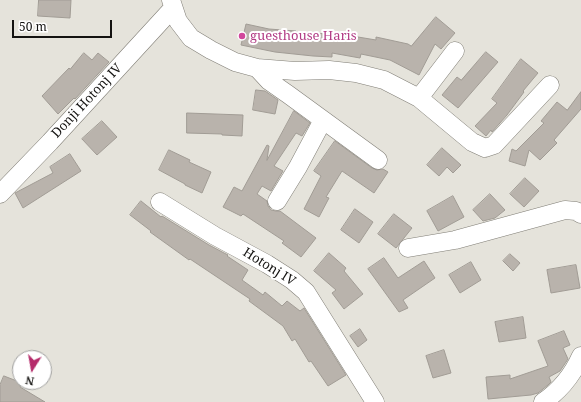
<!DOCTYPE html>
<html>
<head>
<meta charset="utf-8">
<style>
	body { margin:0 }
	#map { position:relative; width:581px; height:402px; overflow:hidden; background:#e5e3db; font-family:"Noto Serif",serif }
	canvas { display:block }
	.north { position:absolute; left:12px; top:350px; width:40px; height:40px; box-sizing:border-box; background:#fff; border:1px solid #a1a1a0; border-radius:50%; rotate:191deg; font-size:11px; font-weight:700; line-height:16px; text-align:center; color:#141311 }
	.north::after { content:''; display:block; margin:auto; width:14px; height:18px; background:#b52c6b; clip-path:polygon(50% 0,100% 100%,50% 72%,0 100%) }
	.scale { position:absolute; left:12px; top:20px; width:100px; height:18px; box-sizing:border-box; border:2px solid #141311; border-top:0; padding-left:5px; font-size:12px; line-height:14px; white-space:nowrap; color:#141311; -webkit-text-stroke:3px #fff; paint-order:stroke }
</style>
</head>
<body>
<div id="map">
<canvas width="581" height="402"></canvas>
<div class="north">N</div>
<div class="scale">50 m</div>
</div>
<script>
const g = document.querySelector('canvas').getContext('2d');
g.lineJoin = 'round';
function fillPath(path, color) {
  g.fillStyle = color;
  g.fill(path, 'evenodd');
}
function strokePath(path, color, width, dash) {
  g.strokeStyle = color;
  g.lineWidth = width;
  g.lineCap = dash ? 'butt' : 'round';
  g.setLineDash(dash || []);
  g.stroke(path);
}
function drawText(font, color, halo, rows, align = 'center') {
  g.font = font + ' "Noto Serif",serif';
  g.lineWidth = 4;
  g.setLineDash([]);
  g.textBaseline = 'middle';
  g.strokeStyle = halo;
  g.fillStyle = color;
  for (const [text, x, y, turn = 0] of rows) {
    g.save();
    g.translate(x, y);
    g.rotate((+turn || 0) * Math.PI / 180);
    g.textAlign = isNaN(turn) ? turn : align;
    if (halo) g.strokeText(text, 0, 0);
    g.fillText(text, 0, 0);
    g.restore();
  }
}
const building = new Path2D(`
	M39,0H71L70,18L38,16Z
	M436,17L455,33L441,49L435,44L419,75L390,60L361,54L360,58L332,53V57L313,56L275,52L241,45L246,24L269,29L296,31V32L346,35L376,40V37L408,44L411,46Z
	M486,52L498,62L458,108L442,95L457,77L461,80Z
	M84,53L92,60L98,53L109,62L75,99L74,98L58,114L42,96L69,68L70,69Z
	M521,59L538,73L523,91L524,92L507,115L492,132L491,130L486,136L475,126L497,103L492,99Z
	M256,90L265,91L278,100L275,114L253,110Z
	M581,92V109L554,140L557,143L540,160L529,150L525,166L509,161L512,149L516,151L544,123L541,121L557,102L567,110Z
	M294,111L310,123L302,136L296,133L274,166L283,171L271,191L262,186L257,194L267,201L268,206L271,210L276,211H280L316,238L301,257L282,243L284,241L243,214L241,216L223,207L234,187L242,191L267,145L269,146L267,160Z
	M187,113L243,115L242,136L222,135V134L187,133Z
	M102,121L117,137L97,155L82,139Z
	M335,141L372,168L377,170L383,169L388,172L374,193L342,171L326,197L329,198L319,217L304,209L321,176L314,171Z
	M442,148L461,165L453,173L447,167L439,176L427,165Z
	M169,150L190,160L189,162L211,172L202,193L185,185V184L159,170Z
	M70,154L81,171L23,208L15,193L53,173L50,167Z
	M525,178L539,191L524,207L510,194Z
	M490,194L505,210L495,218L483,221L473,210Z
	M453,196L464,217L438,231L427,211Z
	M141,201L161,217L162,216L209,245L224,253L228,255L227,256L248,270L242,280L263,295L265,292L282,306L287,301L300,311L304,308L346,375L328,386L311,361L309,362L295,339L292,341L283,326L249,301L250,299L190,259L189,260L150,232L151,231L130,215Z
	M355,209L373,222L359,243L341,230Z
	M394,214L412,228L396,248L378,234Z
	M329,253L346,268L344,271L363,294L344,309L332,293L336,290L314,271Z
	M510,254L520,263L513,271L503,261Z
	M384,258L398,278L424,261L435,278L403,300L408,308L399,312L368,269Z
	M471,262L481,280L460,293L449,275Z
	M576,265L580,288L551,293L547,270Z
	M523,317L526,338L499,342L495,322Z
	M360,329L367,340L358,347L350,336Z
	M564,331L570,345L563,348L568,359L560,371L549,377L551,382L548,385L538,393L531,395L488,399L486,377L510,375V379L548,366L538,341Z
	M444,350L451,373L433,378L426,356Z
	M4,376L22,383L20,387L45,402H0V385Z`);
fillPath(building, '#b9b3ac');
strokePath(building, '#a19c95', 1);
const minor = new Path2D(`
	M171,0L178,21L191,38L211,50L235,62L257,68L295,71L329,70L356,73L384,80L419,98L472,142L485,148L494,145L550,85
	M257,68L269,81L289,95L378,160
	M419,98L455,51
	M0,194L50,142L173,8
	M277,201L298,167L323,120
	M160,202L215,236L267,264L292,280L306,292L375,402
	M408,248L455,240L565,210L576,211L581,214
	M543,402C561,390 572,376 581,356`);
strokePath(minor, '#807e76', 19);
strokePath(minor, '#fff', 18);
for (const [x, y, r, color] of [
	[242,36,4,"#d1479c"]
]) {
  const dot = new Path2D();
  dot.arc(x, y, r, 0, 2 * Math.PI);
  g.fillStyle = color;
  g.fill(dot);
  strokePath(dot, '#fff', 1.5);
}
drawText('13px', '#b23c85', '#fff', [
	["guesthouse Haris",250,36]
], 'left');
drawText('13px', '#141311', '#fff', [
	["Donji Hotonj IV",87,101,-47],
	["Hotonj IV",269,267,32]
]);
</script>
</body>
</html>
